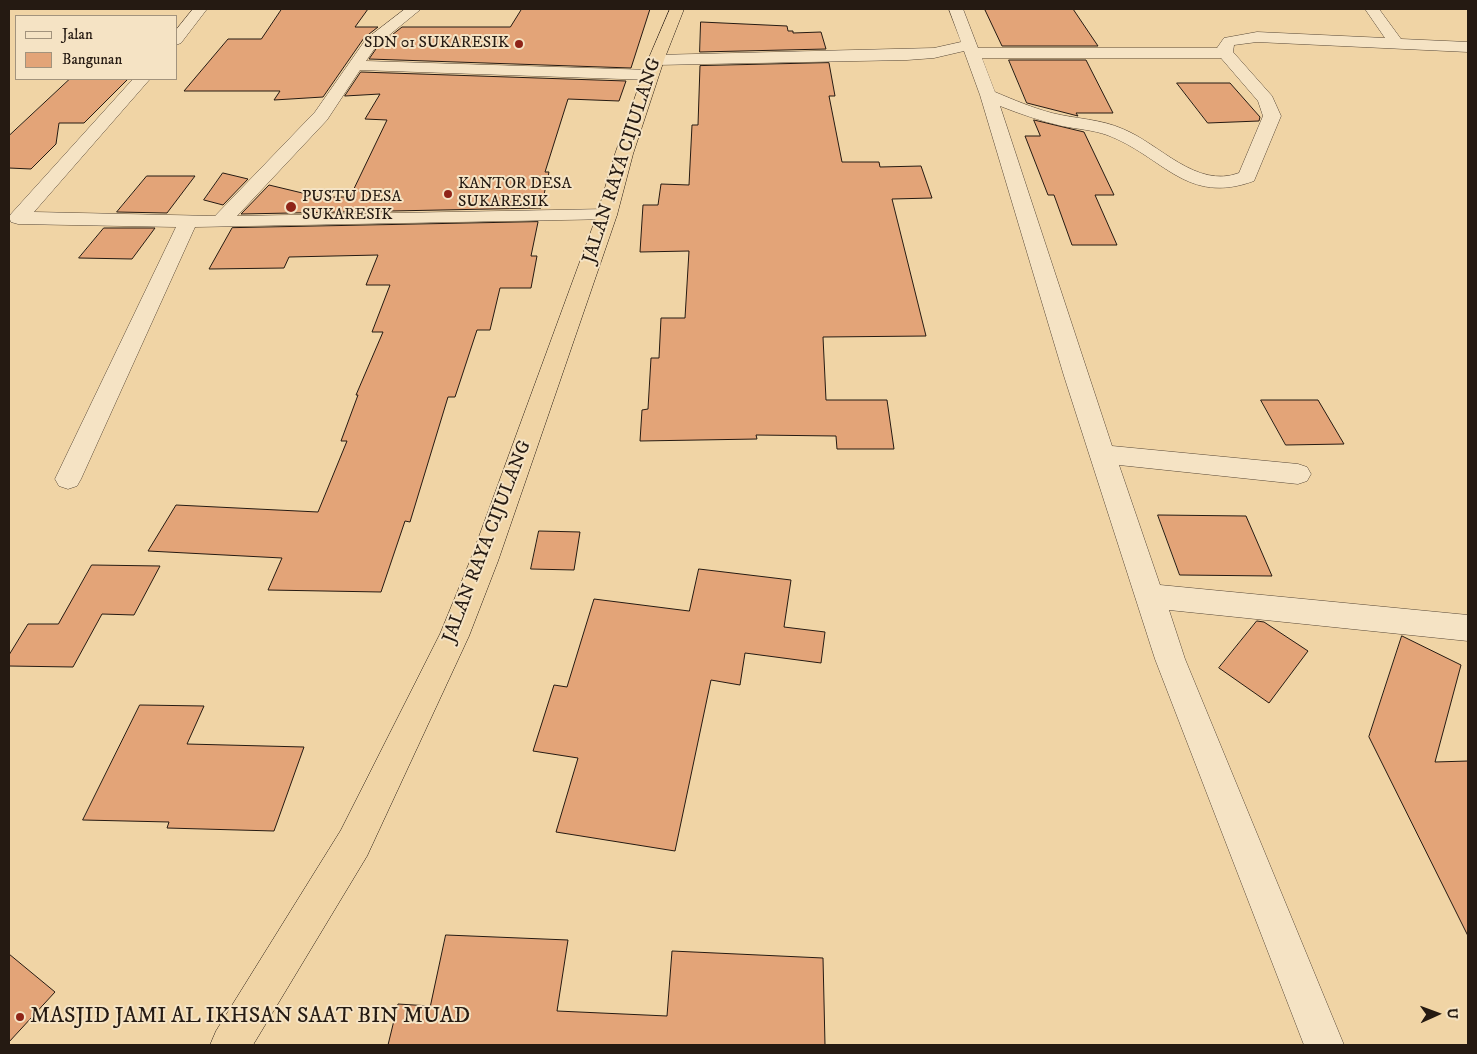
<!DOCTYPE html>
<html>
<head>
<meta charset="utf-8">
<style>
	body { margin:0 }
	#map { position:relative; width:1477px; height:1054px; overflow:hidden; background:#f0d4a5; font-family:"IM FELL DW Pica",serif }
	canvas { display:block }
	.frame { position:absolute; inset:0; border:10px solid #251a12; pointer-events:none }
	.legend { position:absolute; left:15px; top:15px; width:162px; height:65px; box-sizing:border-box; background:#f5e3c4; border:1px solid #a2937d; margin:0; padding:6px 9px; list-style:none; font-size:15px; color:#251a12 }
	.legend li { display:flex; align-items:center; gap:10px; height:25px }
	.legend b { width:25px; border:1px solid #a2937d }
	.north { position:absolute; left:1412px; top:989px; width:50px; height:50px; -webkit-text-stroke:4px #f5e3c4; paint-order:stroke; rotate:88deg; font-size:14px; font-weight:700; line-height:20px; text-align:center; color:#251a12 }
	.north::after { content:''; display:block; margin:auto; width:18px; height:22px; background:#251a12; clip-path:polygon(50% 0,100% 100%,50% 72%,0 100%) }
</style>
</head>
<body>
<div id="map">
<canvas width="1477" height="1054"></canvas>
<div class="frame"></div>
<ul class="legend">
<li><b style="height:6px;background:#f5e3c4"></b>Jalan</li>
<li><b style="height:14px;background:#e3a478"></b>Bangunan</li>
</ul>
<div class="north">U</div>
</div>
<script>
const g = document.querySelector('canvas').getContext('2d');
g.lineJoin = 'round';
function fillPath(path, color) {
  g.fillStyle = color;
  g.fill(path, 'evenodd');
}
function strokePath(path, color, width, dash) {
  g.strokeStyle = color;
  g.lineWidth = width;
  g.lineCap = dash ? 'butt' : 'round';
  g.setLineDash(dash || []);
  g.stroke(path);
}
function drawText(font, color, halo, rows, align = 'center') {
  g.font = font + ' "IM FELL DW Pica",serif';
  g.lineWidth = 4;
  g.setLineDash([]);
  g.textBaseline = 'middle';
  g.strokeStyle = halo;
  g.fillStyle = color;
  for (const [text, x, y, turn = 0] of rows) {
    g.save();
    g.translate(x, y);
    g.rotate((+turn || 0) * Math.PI / 180);
    g.textAlign = isNaN(turn) ? turn : align;
    if (halo) g.strokeText(text, 0, 0);
    g.fillText(text, 0, 0);
    g.restore();
  }
}
const building = new Path2D(`
	M282,9H368L355,27H378L364,38L323,97L274,100L280,91H184L228,39H261Z
	M522,9H650L631,68L369,59L378,46L402,27H510Z
	M993,9H1073L1098,46H1002L985,10Z
	M701,22L787,26L788,31H793V33L821,32L826,49L700,52Z
	M1009,60H1086L1113,113H1076L1078,116L1027,103Z
	M829,63L835,96H829L842,162H879L880,167L921,166L932,198L892,199L926,336L823,337L826,400H887L894,449H837L836,436L756,435L757,439L640,441L642,410L648,409L651,358H659L661,318H685L689,251L640,252L643,205H658L661,184L689,185L692,125H698L700,66Z
	M361,72L626,81L619,101L568,99L545,172H549L541,208L241,214L269,185L319,197H350L387,120L365,119L380,94L345,96Z
	M70,79H128L84,123H59L56,144L31,169L9,168V136Z
	M1177,83H1230L1260,117L1259,121L1208,123Z
	M1034,120L1084,132L1114,195H1095L1117,245H1072L1054,195H1048L1025,136H1040Z
	M223,173L248,179L223,205L204,200Z
	M147,176H195L167,213L117,212Z
	M538,222L531,256H537L531,288H500L490,330H477L455,397H448L410,522L405,521L381,592L268,590L282,558L148,551L176,505L318,512L347,441H341L358,395H356L383,332H372L390,285H366L378,255L289,257L284,268L209,269L232,228Z
	M104,228H155L132,259L79,258Z
	M1261,400H1318L1344,444L1286,445Z
	M1158,515L1246,516L1272,576L1180,575Z
	M539,531L580,532L574,570L531,569Z
	M92,565L160,566L134,615L102,614L73,667L9,666V655L28,624H58Z
	M699,569L791,580L784,627L825,632L821,663L745,653L740,685L711,680L675,851L556,832L578,758L533,751L554,685L567,687L594,599L689,611Z
	M1257,621L1264,622L1308,651L1269,703L1219,668Z
	M1402,636L1461,665L1435,762L1468,761V936L1369,737Z
	M140,705L204,706L187,744L304,747L274,831L167,828L169,822L83,820Z
	M446,935L568,940L557,1011L667,1016L672,951L823,958L825,1045H388L398,1004L430,1006Z
	M9,954L55,992L9,1042Z`);
fillPath(building, '#e3a478');
strokePath(building, '#251a12', 1);
const minor = new Path2D(`
	M193,9H207L181,43L176,45V30Z
	M405,9H421L377,45L366,61L651,70L659,75L651,80L360,70L327,120L237,216L607,209L614,211L617,215L614,219L195,227L81,479L77,486L68,489L59,486L55,479L176,227L18,224L11,222L9,217L11,214L133,79H150L34,212L215,216L315,112L366,39Z
	M949,9H963L978,48H1217L1224,38L1257,32L1385,38L1365,9H1379L1401,39L1468,42V52L1257,42L1234,45L1233,52L1272,96L1281,116L1254,181C1186,206 1163,156 1107,135C1093,130 1077,129 1062,126C1041,121 1020,114 1000,106L1112,446L1298,464L1307,467L1311,474L1307,481L1298,484L1119,465L1160,585L1468,615V641L1169,610L1185,659L1344,1045H1304L1155,659L1064,376L980,95L964,51L934,58L907,60L656,65L648,60L656,55L934,48L961,42ZM982,58H1221L1258,101L1263,116L1239,173C1196,189 1160,144 1123,129C1101,119 1076,119 1052,113C1033,108 1014,100 995,92Z`);
const highway = new Path2D(`
	M670,9H684L664,60L633,154L617,215L498,561L469,636L367,856L253,1045H210L216,1031L341,830L440,634L470,561L597,215L615,154L648,60Z`);
strokePath(minor, '#584837', 1);
strokePath(highway, '#251a12', 1);
fillPath(minor, '#f5e3c4');
fillPath(highway, '#f0d4a5');
for (const [x, y, r, color] of [
	[519,44,5,"#8f2418"],
	[448,194,5,"#8f2418"],
	[291,207,6,"#8f2418"],
	[20,1017,5,"#8f2418"]
]) {
  const dot = new Path2D();
  dot.arc(x, y, r, 0, 2 * Math.PI);
  g.fillStyle = color;
  g.fill(dot);
  strokePath(dot, '#f5e3c4', 2);
}
drawText('16px', '#251a12', '#f5e3c4', [
	["SDN 01 SUKARESIK",509,44,"right"],
	["KANTOR DESA",458,185],
	["SUKARESIK",458,203],
	["PUSTU DESA",302,198],
	["SUKARESIK",302,216]
], 'left');
drawText('19px', '#251a12', '#f5e3c4', [
	["JALAN RAYA CIJULANG",623,161,-72],
	["JALAN RAYA CIJULANG",488,542,-69]
]);
drawText('22px', '#251a12', '#f5e3c4', [
	["MASJID JAMI AL IKHSAN SAAT BIN MUAD",30,1017]
], 'left');
</script>
</body>
</html>
